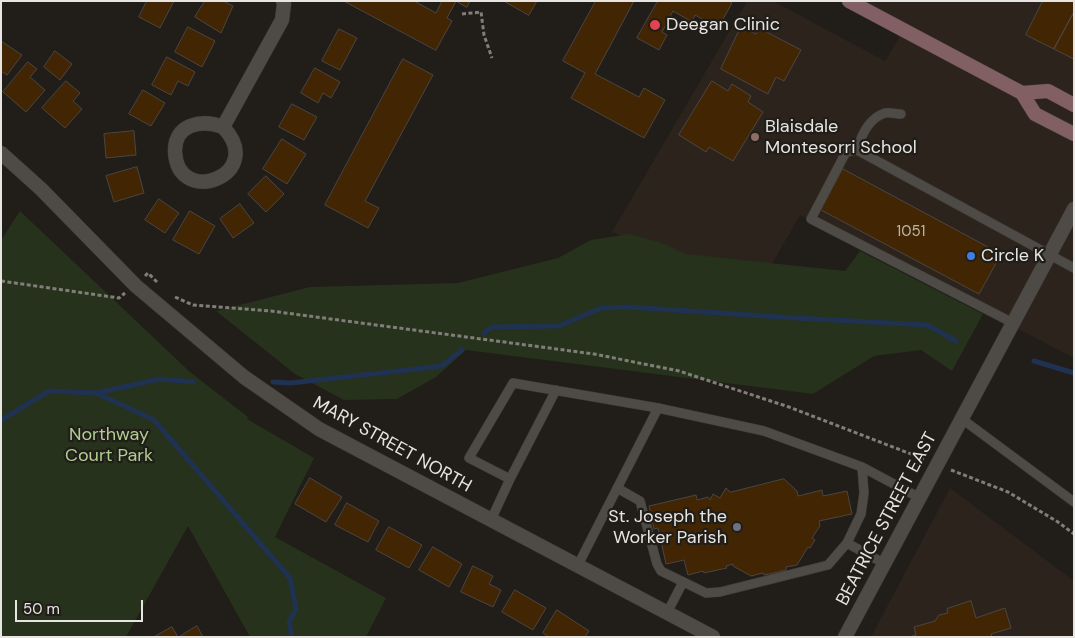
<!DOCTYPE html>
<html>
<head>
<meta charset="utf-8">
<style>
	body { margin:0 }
	#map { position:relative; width:1075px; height:638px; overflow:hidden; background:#211d19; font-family:"DM Sans",sans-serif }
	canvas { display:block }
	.frame { position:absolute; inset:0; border:2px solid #e7e5e2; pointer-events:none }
	.scale { position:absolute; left:15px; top:600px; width:128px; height:22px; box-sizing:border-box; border:2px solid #e7e5e2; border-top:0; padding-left:6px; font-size:15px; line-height:18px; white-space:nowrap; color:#e7e5e2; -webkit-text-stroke:4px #211d19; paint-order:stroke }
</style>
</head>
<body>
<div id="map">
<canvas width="1075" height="638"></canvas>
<div class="frame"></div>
<div class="scale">50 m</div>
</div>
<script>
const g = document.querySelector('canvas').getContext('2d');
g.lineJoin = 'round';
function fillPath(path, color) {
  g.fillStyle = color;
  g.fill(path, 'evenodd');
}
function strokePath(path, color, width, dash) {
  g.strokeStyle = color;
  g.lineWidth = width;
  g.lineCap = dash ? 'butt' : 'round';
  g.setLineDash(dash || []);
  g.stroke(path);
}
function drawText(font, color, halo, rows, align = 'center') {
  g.font = font + ' "DM Sans",sans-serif';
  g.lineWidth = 4.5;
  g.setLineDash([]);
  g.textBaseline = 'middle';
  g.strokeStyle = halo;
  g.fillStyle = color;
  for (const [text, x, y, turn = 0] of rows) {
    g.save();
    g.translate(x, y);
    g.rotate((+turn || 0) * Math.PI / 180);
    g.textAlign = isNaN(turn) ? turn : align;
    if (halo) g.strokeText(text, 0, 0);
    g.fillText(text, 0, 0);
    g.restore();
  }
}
fillPath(new Path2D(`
	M747,1H773L885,61L904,29L850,1H1074V358L800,215L754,295L612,232Z
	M950,488L1074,581V637H871Z`), '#2c241c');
fillPath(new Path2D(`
	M20,211L190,372L248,417L247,419L314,458L275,537L386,598L366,637H250L188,526L126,637H1V240Z
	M629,234L659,242L686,254L845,271L860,251L983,314L952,371L921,350L874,356L813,394L466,350L436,377L397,399L344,400L295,374L216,311L310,287L458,283L558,258L591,240Z`), '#26321b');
strokePath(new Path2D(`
	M484,333L492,327L559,326L601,308L629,307L796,318L927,325L956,341
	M1034,361L1074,373
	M273,382L291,383L442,366L462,350
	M96,393L154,420L290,578L296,609L289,622L292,637
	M1,420L49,391L96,393L160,379L194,382`), '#1f3252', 5);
const building = new Path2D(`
	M147,1H174L160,28L139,17Z
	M205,1H223L233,6L221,33L195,17Z
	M344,1H414L436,13L442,1H456L447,18L452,21L436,50Z
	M456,1H470L467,7Z
	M504,1H537L529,15Z
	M596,1H634L595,74L639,97L644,88L665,100L644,138L571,98L585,73L563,61Z
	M658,1H729L732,3L718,28L695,15L692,22L673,11L662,32L667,35L659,50L637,38Z
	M1043,1H1074V12L1054,49L1026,35Z
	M1074,12V59L1054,49Z
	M188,27L215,41L202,67L175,52Z
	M741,27L756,34L759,28L801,50L784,81L776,77L768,94L721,69Z
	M339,29L357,38L340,70L322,61Z
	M1,41L22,55L7,75L1,71Z
	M55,51L72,64L60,80L44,67Z
	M167,57L195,72L188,86L178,81L171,95L152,85Z
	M403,59L433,75L365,201L379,208L368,228L325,205Z
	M28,62L37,69L30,77L45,90L26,112L3,92Z
	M315,68L340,82L331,98L323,93L318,103L301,93Z
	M66,81L80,93L73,101L82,109L65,128L42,108Z
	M712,81L728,91L732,84L751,96L748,102L763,112L733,161L709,147L706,152L679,135Z
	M143,90L165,103L151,126L129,114Z
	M292,104L317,117L304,140L279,127Z
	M134,131L136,155L106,158L104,134Z
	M282,139L306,154L287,184L263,169Z
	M137,167L144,193L114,202L106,176Z
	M843,169L1001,254L979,294L821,210Z
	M266,176L284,194L266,212L248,194Z
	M159,199L179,213L165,233L145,220Z
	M240,204L254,223L233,238L220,219Z
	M190,211L215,226L199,254L173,240Z
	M310,478L342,497L326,522L295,504Z
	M784,479L797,491L798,496L822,490L823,496L847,491L852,514L819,521L820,526L812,538L815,540L810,548L808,547L797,565L786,567V570L774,573L764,575L763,573L751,576L733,566V564L726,566L727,568L704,573L703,571L688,575L684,560L666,564L658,528L654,529L649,506L696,495L697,500L708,497L710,500L713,494L720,498L726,488L730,492Z
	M347,503L379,521L368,542L335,525Z
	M389,527L422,545L409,568L376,550Z
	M433,547L462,564L449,587L419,570Z
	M473,566L493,576L489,584L501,590L493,607L461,592Z
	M515,590L546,608L533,630L502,612Z
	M971,601L976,618L1005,608L1011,628L991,634L992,637H909L916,635L914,627L935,621L939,615L948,613L947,609Z
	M557,610L589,631L585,637H549L543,633Z
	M197,626L203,637H179Z
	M172,627L178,637H154Z`);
fillPath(building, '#422604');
strokePath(building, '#4b4643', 1);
const service = new Path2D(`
	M901,114C897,114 889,112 885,113C869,118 861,136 857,150L1074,268
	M857,150L846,152L811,219L1013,323
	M962,419L1074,502
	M510,479L556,390
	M617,488L640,501L657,564L661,571L706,593L720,592L828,565L847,543L861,514L864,493L862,467
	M491,520L510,479L469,458L513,383L658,408L764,431L862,467L920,498
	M847,543L885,564
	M578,565L658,408
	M667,613L683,582`);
const minor = new Path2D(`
	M223,127C201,119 174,124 175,152C178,209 268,174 223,127L282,20L284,4L283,1
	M1,153L41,189L136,286L244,377L319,429L713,637`);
const tertiary = new Path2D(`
	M845,637L1074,209`);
const secondary = new Path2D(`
	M849,1L1022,93L1035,114L1074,134
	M1022,93L1048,91L1074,105`);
strokePath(service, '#3b3836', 10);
strokePath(minor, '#3b3836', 15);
strokePath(tertiary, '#3b3836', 15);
strokePath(secondary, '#3b3836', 15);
strokePath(new Path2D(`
	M462,14L481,12L484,35L492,58
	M145,276L148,273L157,282
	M1,281L119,298L125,293
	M175,297L193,305L271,311L594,354L679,371L789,407L924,459
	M951,470L1008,492L1058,522L1074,534`), '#817e7a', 3, [4, 2.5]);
strokePath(service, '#4e4a46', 9);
strokePath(minor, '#4e4a46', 14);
strokePath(tertiary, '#4e4a46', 14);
strokePath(secondary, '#815f63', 14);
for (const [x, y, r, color] of [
	[655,25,6,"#e0444e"],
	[755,137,5,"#8d6e63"],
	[971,256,5,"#3f7fe0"],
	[737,527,5,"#6b7280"]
]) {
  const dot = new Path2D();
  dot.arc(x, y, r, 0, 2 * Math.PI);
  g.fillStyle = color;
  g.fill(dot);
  strokePath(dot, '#211d19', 2);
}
drawText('15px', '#beb5aa', null, [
	["1051",911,232]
]);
drawText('18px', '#e7e5e2', '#211d19', [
	["Deegan Clinic",666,25],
	["Blaisdale",765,127],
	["Montesorri School",765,148],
	["Circle K",981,256],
	["St. Joseph the",727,517,"right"],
	["Worker Parish",727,538,"right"]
], 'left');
drawText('18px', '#aecf90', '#211d19', [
	["Northway",109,435],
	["Court Park",109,456]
]);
drawText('18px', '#e7e5e2', '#211d19', [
	["MARY STREET NORTH",392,445,29],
	["BEATRICE STREET EAST",887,519,-62]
]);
</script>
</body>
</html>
